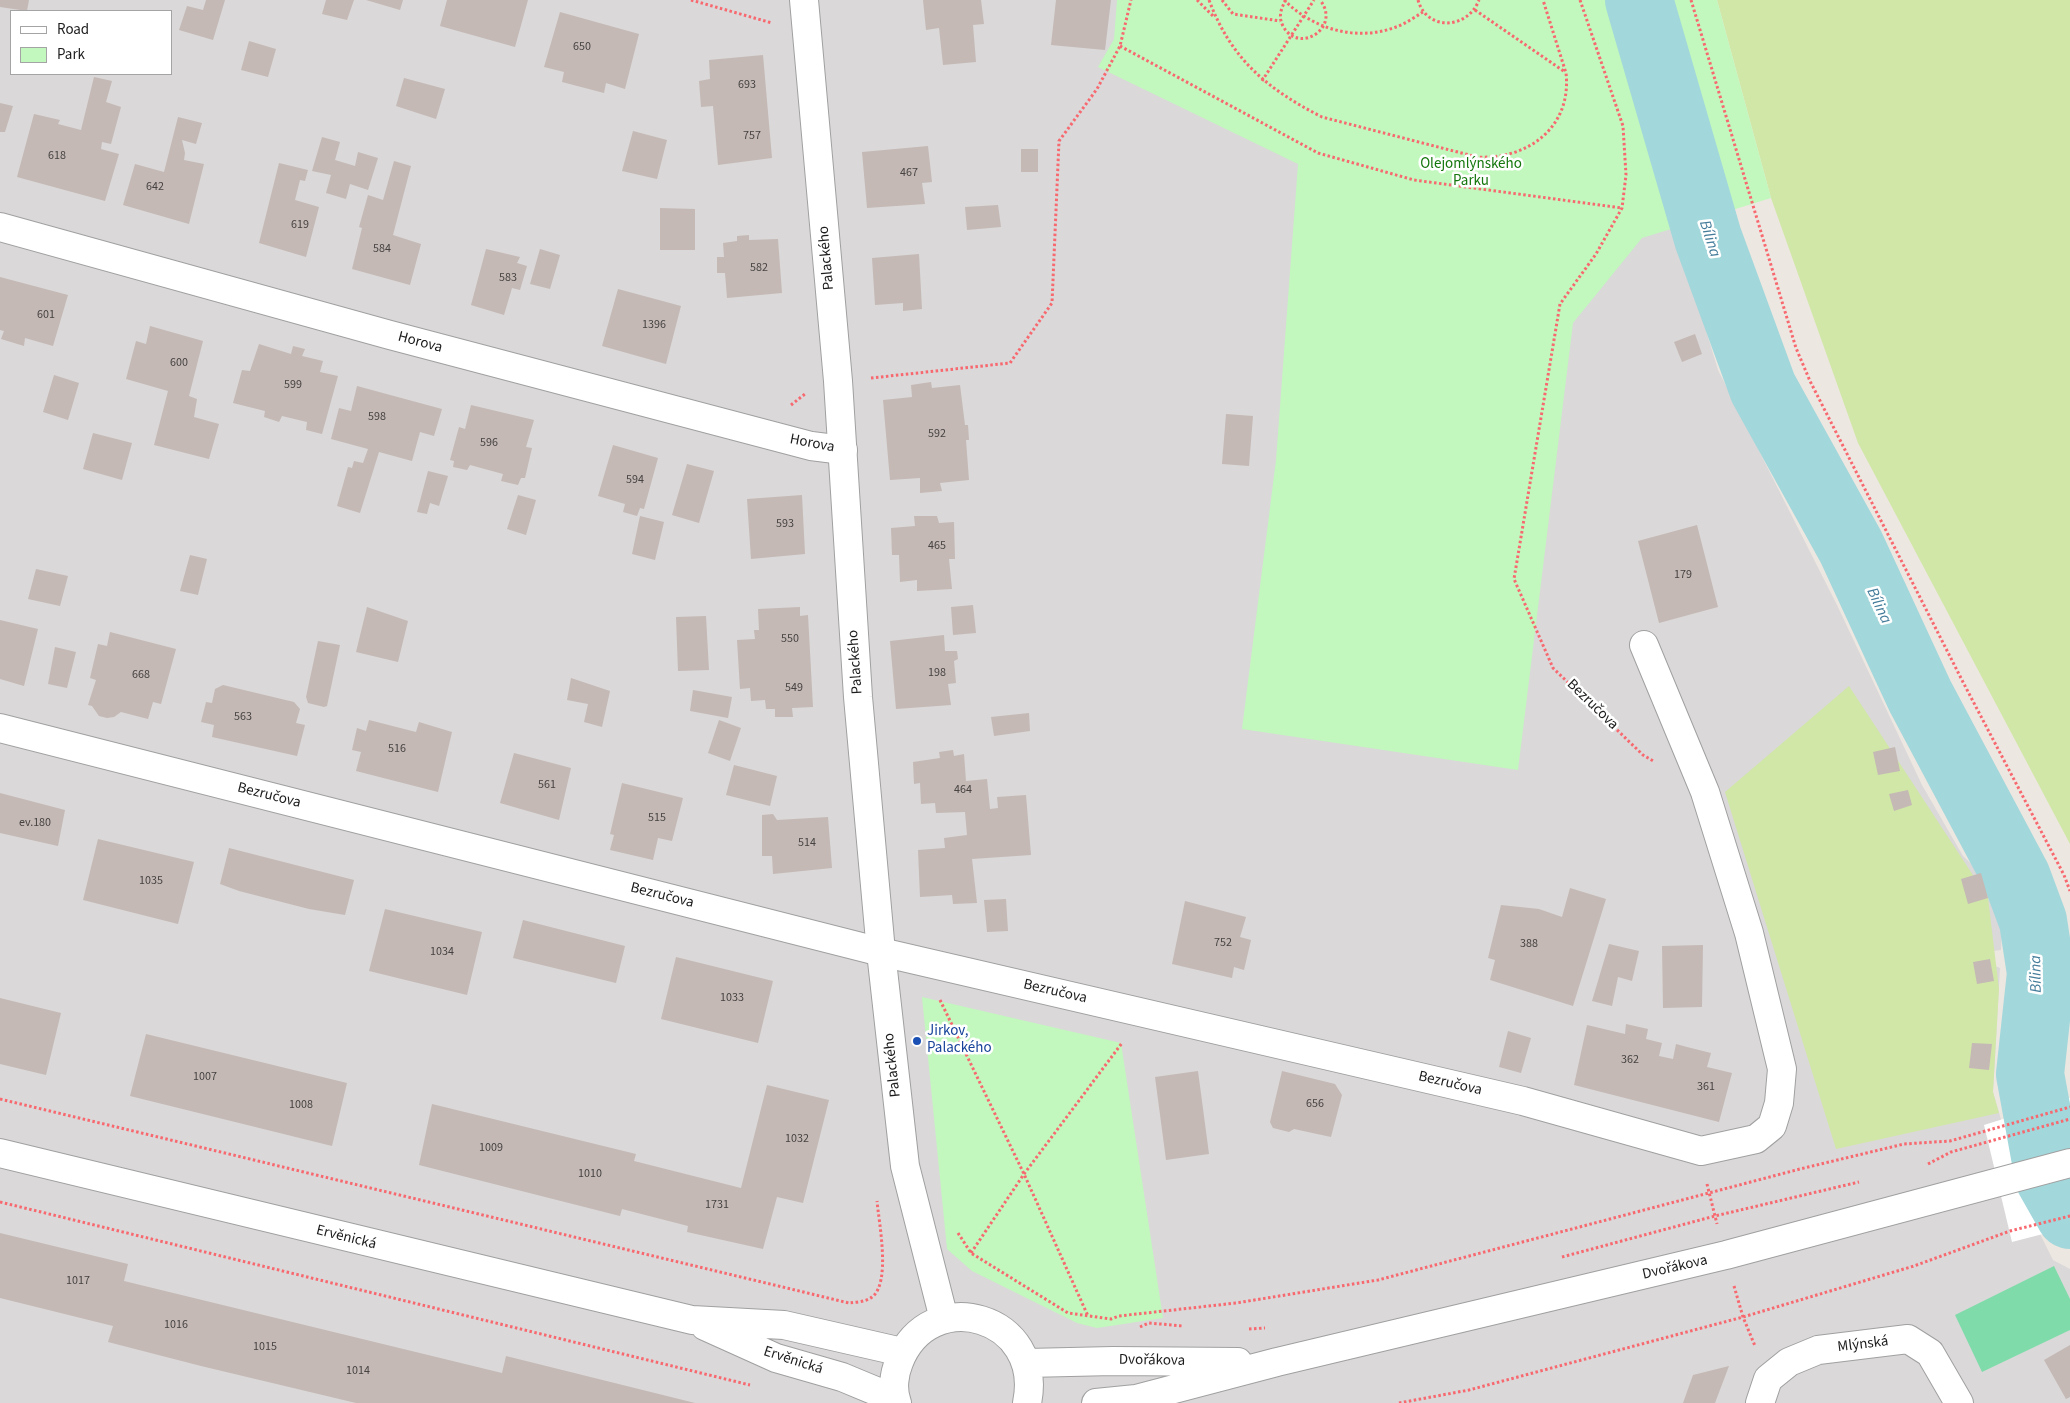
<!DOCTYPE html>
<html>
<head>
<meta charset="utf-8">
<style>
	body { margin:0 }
	#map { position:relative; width:2070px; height:1403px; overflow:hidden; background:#ede7e1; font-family:"Source Sans 3",sans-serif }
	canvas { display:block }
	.legend { position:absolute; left:10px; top:10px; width:162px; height:65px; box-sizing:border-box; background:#fff; border:1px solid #a4a4a4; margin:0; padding:6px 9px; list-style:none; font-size:15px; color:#1c1c1c }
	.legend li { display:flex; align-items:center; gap:10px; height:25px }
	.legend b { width:25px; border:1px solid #a4a4a4 }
</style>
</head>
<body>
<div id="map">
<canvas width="2070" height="1403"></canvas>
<ul class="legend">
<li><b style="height:6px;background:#fff"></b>Road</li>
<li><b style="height:14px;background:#c2f8bd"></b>Park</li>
</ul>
</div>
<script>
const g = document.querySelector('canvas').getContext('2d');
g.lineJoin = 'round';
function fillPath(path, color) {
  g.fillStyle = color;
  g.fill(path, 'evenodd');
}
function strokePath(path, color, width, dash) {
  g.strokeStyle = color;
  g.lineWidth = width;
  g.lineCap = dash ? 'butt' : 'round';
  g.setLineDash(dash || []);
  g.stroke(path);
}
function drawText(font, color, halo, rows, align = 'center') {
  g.font = font + ' "Source Sans 3",sans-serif';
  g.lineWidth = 5;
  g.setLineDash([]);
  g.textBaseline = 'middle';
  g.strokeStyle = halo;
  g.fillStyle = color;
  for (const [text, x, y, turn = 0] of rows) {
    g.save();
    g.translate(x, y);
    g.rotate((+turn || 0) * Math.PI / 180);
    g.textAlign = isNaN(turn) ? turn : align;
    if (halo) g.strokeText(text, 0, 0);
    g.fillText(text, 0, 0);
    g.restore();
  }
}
fillPath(new Path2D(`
	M0,0H1606L1718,370L1837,605L1922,785L1963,856L1981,873L2002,926L2001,950L1993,951L1995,966L2000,968L1993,1092L2012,1157L2015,1184L2053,1260L2070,1269V1403H0ZM11,11H171V74H11Z`), '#dad8d9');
fillPath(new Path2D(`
	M1717,0H2070V844L1858,443L1771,198Z
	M1849,686L1988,898L1999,989L1993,1092L1999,1113L1836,1149L1725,792Z`), '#d1e7a7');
fillPath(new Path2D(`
	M1117,0H1717L1771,198L1642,238L1573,323L1518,770L1242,729L1276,460L1298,164L1098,67L1114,39Z
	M922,997L1121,1043L1163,1318L1097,1328L1077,1323L972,1271L947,1249Z`), '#c2f8bd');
fillPath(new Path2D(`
	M2054,1266L2070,1299V1330L1982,1372L1955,1315Z`), '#7fdcaa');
fillPath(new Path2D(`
	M2070,1098V1227L2012,1242L1984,1125Z`), '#fff');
strokePath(new Path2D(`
	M1639,0L1708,238L1763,388L1851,547L1920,696L2017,878L2033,921L2041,973L2030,1074L2049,1178L2070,1215`), '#a2d7db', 68);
fillPath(new Path2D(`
	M0,0H29L27,11L0,7Z
	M206,0H225L213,40L179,30L187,6L203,10Z
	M326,0H354L347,20L322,14Z
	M366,0H403L400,10Z
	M447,0H528L515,47L440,26Z
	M923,0H981L984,24L973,25L976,62L943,65L939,28L926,30Z
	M1056,0H1111L1105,50L1051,45Z
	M560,12L639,34L625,89L606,83L604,93L562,82L564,72L544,67Z
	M249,41L276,49L268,77L241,70Z
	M763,55L772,158L718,165L713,106L701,107L699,81L710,79L709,60Z
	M94,77L112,81L106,102L121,107L111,144L102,142L101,149L119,154L105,201L17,177L34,114L60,120L58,124L81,130Z
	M404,78L445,89L436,119L396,106Z
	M0,103L13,106L5,132H0Z
	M178,117L202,123L196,144L182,140L185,153L184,160L204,164L189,224L123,205L135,164L164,172Z
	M633,131L667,140L657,179L622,171Z
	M322,137L340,142L335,160L355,166L358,152L378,158L368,190L350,184L346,199L326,193L331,175L312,171Z
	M928,146L932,182L922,183L925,204L867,208L862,152Z
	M1021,149H1038V172H1021Z
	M394,161L411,166L393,235L421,244L410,285L352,269L362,228L359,227L368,195L383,200Z
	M279,163L308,170L305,181L300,180L295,200L319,207L306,257L259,243Z
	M998,205L1001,227L967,230L965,207Z
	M660,208L695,209V250H660Z
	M749,235V240L778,239L782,293L727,298L725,273H717V257H724L723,243L737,241V236Z
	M486,249L520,257L517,263L527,266L520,290L512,288L504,315L471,305Z
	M540,249L560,255L550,289L530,284Z
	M919,254L922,309L903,311V303L875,305L872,258Z
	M0,277L68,295L53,346L25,338L24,346L1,339L4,331L0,330Z
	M618,289L681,306L666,364L602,346Z
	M150,326L203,341L189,396L197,399L194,417L219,424L209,459L154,445L168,391L126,379L136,341L146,344Z
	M1695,334L1702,354L1682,362L1674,342Z
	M259,344L291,354L293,346L305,349L302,356L323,361L320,372L338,376L322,434L306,430L307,422L282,416L279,422L264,417L265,411L233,403L242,370L250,371Z
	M54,375L79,383L68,420L43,412Z
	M931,382L932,388L960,385L965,425H968L969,440H966L969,480L940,483L942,491L920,493V478L890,480L883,400L912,397L911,385Z
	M357,386L442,409L434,436L420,432L412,461L379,452L360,513L337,506L348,467L352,468L354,461L363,463L368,449L331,439L339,408L351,411Z
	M471,405L534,420L526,447L532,448L525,478H521L518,485L501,481L503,474L470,465L467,470L453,467L454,461L450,460L459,427L465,429Z
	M1226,414L1253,416L1249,466L1222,464Z
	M93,433L132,443L122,480L83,469Z
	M613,445L658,458L644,509L640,508L637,516L623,512L625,504L598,496Z
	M687,464L714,471L699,523L672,515Z
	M428,471L448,476L439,506L430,503L427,514L417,512Z
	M518,495L536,500L526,535L507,529Z
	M802,495L805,554L751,559L747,499Z
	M640,516L664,522L655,560L632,554Z
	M914,516H937L939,523L954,522L955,559H949L952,589L917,591V580L900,582L899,555H892L891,528L915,526Z
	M1697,525L1718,607L1659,623L1638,541Z
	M190,555L207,559L198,595L180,591Z
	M36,569L68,576L60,606L28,599Z
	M973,605L976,633L953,635L951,607Z
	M367,607L408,621L398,662L356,652Z
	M800,607V616L808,615L813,707L792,708L793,717H775V709H766L765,700L751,701L750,688L740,689L737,640L755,639L754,630H759L758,609Z
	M706,616L709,670L678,671L676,617Z
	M0,620L38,629L24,686L0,679Z
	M110,632L176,649L161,704L153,702L148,719L121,712L114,717L107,718L99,716L92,706L88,705L96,680L90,678L98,644L107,646Z
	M944,635L945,651H957L958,659L954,661L956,683L948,684L951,705L896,709L890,641Z
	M318,641L340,645L327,706L324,707L308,703L306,697Z
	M55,647L76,652L67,688L48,684Z
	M571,678L610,691L602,727L584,722L588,704L567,700Z
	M223,685L294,702L300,709L296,723L305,725L297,756L212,737L214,725L201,722L206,702L212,703L215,689Z
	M693,690L732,697L728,718L690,711Z
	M1029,713L1030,731L994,736L991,717Z
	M369,720L416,732L419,722L452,732L438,792L356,771L361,752L352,750L357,728L366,731Z
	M719,720L741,728L730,761L708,753Z
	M1895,747L1900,771L1878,775L1873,752Z
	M953,750L954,756L964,754L966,781L987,779L990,809L998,808L997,797L1026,795L1031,855L972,859L977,903L953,904L952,895L920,897L918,850L945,848L944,838L967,835L965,812L936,813L935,803L921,804L920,783L914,784L913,762L940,758L939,752Z
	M514,753L571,768L559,820L500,803Z
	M734,765L777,776L770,806L726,795Z
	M622,783L683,798L672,841L658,838L653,860L610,850L614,835L610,834Z
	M1908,790L1912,805L1894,811L1889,794Z
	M0,793L65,810L58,846L0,833Z
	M773,814L777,820L828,817L832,868L773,874L772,856H762V815Z
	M98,839L194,862L178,924L83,900Z
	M229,848L354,880L345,915L309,909L239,891L220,884Z
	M1981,873L1988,898L1968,904L1961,879Z
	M1570,888L1606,899L1573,1006L1490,980L1495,960L1488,958L1501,905L1539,909L1562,917Z
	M1006,899L1008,931L987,932L984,900Z
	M1185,901L1246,917L1240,937L1251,940L1244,970L1234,967L1232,978L1172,964Z
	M385,909L482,932L467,995L369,971Z
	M523,920L625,946L616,983L513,958Z
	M1609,944L1639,951L1632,981L1618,977L1612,1006L1592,1001Z
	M1703,945L1702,1007L1663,1008L1662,946Z
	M676,957L773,981L758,1043L661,1019Z
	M1990,959L1994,981L1977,984L1973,962Z
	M0,998L61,1013L46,1075L0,1064Z
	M1626,1024L1648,1029L1646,1039L1662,1043L1659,1056L1673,1059L1676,1044L1687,1047L1711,1053L1707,1067L1732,1073L1719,1122L1574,1085L1587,1025L1625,1034Z
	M1508,1031L1531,1038L1521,1073L1499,1067Z
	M146,1034L347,1083L332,1146L130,1096Z
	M1972,1043L1992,1044L1989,1070L1969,1068Z
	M1198,1071L1209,1154L1166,1160L1155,1077Z
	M1282,1071L1335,1084L1342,1095L1331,1137L1294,1129L1289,1132L1273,1128L1270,1122Z
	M767,1085L829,1100L803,1203L777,1197L763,1249L687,1232L688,1226L622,1209L620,1216L419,1165L432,1104L636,1154L634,1161L741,1188Z
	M0,1233L128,1264L124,1281L502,1373L506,1356L695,1403H356L201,1366L108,1342L113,1326L0,1298Z
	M2070,1345V1397L2066,1399L2044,1360Z
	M1729,1366L1715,1403H1683L1693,1375Z`), '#c4b9b5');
const minor = new Path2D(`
	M0,227L390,335L811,446L843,450
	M0,728L881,952L1523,1101L1701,1151L1756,1139L1772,1126L1779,1103L1782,1069L1749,933L1705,792L1644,645
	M1760,1403L1768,1379L1789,1362L1818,1350L1908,1339L1930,1353L1959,1403`);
const tertiary = new Path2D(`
	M804,0L838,381L858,697L881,952L905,1166L944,1319
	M0,1153L692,1320L784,1325L902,1352
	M705,1326L776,1358L842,1377L895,1399
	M1027,1363L1113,1361L1238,1362
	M897,1403C892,1390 894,1374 899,1362C930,1283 1045,1316 1027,1403
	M1096,1403L1136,1399L1277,1362L1726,1255L2070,1163`);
strokePath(minor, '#a0a0a0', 30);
strokePath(tertiary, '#a0a0a0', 30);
strokePath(new Path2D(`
	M691,0L772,23
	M1197,0L1214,17
	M1209,0C1231,59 1267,89 1322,117L1477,157C1528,160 1572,127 1566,73L1543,0
	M1222,0L1233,14L1280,21
	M1284,0C1313,29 1356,42 1396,27C1405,24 1415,17 1423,12
	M1286,0C1281,8 1278,17 1283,26C1298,55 1342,28 1320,0
	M1418,0C1427,32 1468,29 1479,0
	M1580,0L1623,126L1626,175L1622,208L1596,254L1560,304L1514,579L1553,668L1643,755L1655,762
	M1691,0L1796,348L1810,381L1964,684L2064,875L2070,891
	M1475,10L1565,72
	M1120,46L1318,153L1414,180L1622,208
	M1262,81L1314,0
	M871,378L1010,363L1052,303L1059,141L1097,89L1120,46L1131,0
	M791,405L805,394
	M940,1000L1024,1174L1088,1316
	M0,1099L849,1303C856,1302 866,1302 872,1297C891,1283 879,1223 877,1201
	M1928,1164L1951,1152L2070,1119
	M1707,1184L1717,1224
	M0,1202L750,1385
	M958,1233L971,1253L1068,1313L1111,1319L1119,1316L1236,1303L1378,1280L1800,1169L1904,1144L1950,1141L2070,1107
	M971,1253L1024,1174L1122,1043
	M1562,1257L1715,1216L1859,1182
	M1734,1286L1743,1317L1755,1346
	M1140,1327L1149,1323L1183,1326
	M1249,1329L1265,1328
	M1399,1403L1469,1390L1743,1317L1914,1266L2010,1231L2070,1216`), '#f7686f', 3, [2.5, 2.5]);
strokePath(minor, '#fff', 28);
strokePath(tertiary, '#fff', 28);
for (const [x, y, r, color] of [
	[917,1041,5,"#1a4fb4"]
]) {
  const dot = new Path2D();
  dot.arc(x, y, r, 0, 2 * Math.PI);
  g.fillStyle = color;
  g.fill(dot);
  strokePath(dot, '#fff', 2);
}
drawText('12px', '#464342', null, [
	["650",582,47],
	["693",747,85],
	["757",752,136],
	["618",57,156],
	["467",909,173],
	["642",155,187],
	["619",300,225],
	["584",382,249],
	["582",759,268],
	["583",508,278],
	["601",46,315],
	["1396",654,325],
	["600",179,363],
	["599",293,385],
	["598",377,417],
	["592",937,434],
	["596",489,443],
	["594",635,480],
	["593",785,524],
	["465",937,546],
	["179",1683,575],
	["550",790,639],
	["198",937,673],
	["668",141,675],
	["549",794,688],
	["563",243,717],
	["516",397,749],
	["561",547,785],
	["464",963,790],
	["515",657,818],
	["ev.180",35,823],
	["514",807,843],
	["1035",151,881],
	["752",1223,943],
	["388",1529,944],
	["1034",442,952],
	["1033",732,998],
	["362",1630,1060],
	["1007",205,1077],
	["361",1706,1087],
	["656",1315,1104],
	["1008",301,1105],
	["1032",797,1139],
	["1009",491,1148],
	["1010",590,1174],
	["1731",717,1205],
	["1017",78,1281],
	["1016",176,1325],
	["1015",265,1347],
	["1014",358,1371]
]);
drawText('15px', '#14770d', '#fff', [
	["Olejomlýnského",1471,165],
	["Parku",1471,182]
]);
drawText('15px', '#1c1c1c', '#fff', [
	["Palackého",827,258,-95],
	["Horova",420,343,15],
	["Horova",812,444,11],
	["Palackého",856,662,-94],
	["Bezručova",1592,705,44],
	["Bezručova",269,796,14],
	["Bezručova",662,896,14],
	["Bezručova",1055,992,13],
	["Palackého",893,1065,-96],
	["Bezručova",1450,1084,13],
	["Ervěnická",346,1238,14],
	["Dvořákova",1675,1268,-13],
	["Mlýnská",1863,1345,-7],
	["Ervěnická",793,1361,18],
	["Dvořákova",1152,1361,1]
]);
drawText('15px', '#164399', '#fff', [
	["Jirkov,",927,1032],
	["Palackého",927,1049]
], 'left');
drawText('italic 16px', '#447c9a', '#fff', [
	["Bílina",1709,239,72],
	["Bílina",1878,606,65],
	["Bílina",2037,974,-91]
]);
</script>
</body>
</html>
